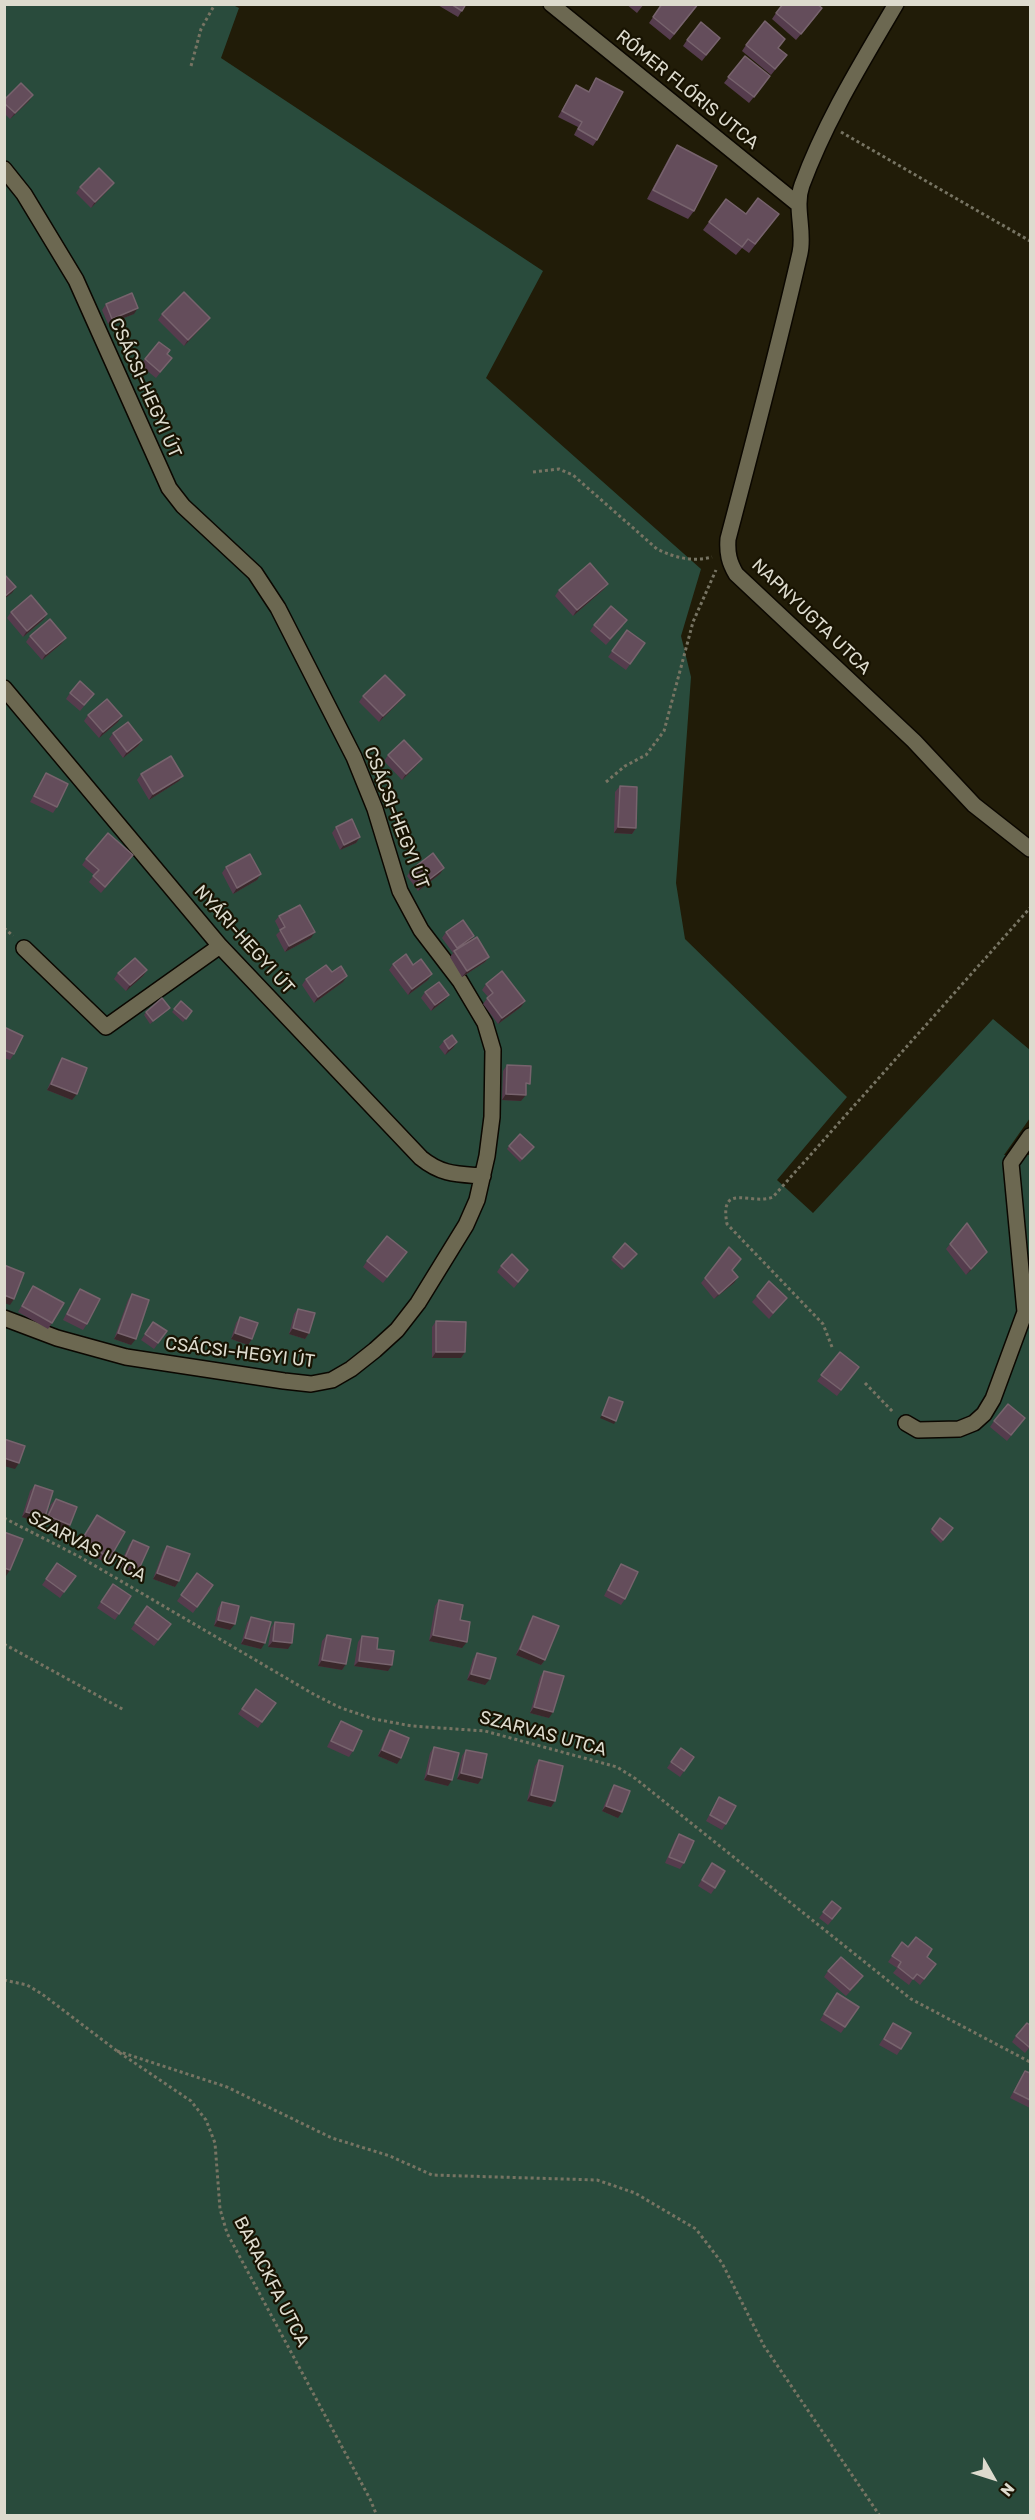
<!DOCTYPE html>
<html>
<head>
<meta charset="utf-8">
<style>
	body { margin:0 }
	#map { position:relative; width:1035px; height:2520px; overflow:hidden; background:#211c08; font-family:Rubik,sans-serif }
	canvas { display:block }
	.frame { position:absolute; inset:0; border:6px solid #dddbce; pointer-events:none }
	.north { position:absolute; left:963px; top:2448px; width:60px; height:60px; -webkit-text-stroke:4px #181302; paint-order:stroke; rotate:129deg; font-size:16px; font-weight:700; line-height:24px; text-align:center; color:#dddbce }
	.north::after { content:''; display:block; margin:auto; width:21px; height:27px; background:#dddbce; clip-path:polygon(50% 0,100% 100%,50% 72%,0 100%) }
</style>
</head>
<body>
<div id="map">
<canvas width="1035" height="2520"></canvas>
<div class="frame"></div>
<div class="north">N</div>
</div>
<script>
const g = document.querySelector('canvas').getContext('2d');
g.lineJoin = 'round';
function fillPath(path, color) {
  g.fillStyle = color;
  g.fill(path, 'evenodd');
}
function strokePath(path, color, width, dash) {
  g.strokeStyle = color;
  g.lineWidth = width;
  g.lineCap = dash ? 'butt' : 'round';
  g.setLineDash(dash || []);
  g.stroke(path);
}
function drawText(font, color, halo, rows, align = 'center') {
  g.font = font + ' Rubik,sans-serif';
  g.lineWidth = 4.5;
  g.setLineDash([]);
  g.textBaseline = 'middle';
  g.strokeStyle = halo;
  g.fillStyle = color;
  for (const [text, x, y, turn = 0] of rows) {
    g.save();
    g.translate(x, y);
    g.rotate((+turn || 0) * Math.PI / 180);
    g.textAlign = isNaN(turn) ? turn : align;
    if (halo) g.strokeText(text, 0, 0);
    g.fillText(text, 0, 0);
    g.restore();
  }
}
fillPath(new Path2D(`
	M5,5H233L239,8L221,58L543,271L486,378L701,569L681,636L691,677L676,883L685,939L847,1097L777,1180L813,1213L993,1019L1030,1050V1118L1004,1155H1030V2515L5,2516Z`), '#294b3c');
const minor = new Path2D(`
	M551,4L799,205
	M896,4C861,64 826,120 802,185C794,207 805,231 800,253C778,349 753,444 728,539C727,553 729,562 736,574L914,741L974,805L1030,849
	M4,169L24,194L76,280L169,488L183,506L255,573L278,608L354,757L375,809L400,891L421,930L460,981L485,1023L493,1050L492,1117L487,1156L477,1200L466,1225L418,1303L397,1330L375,1350L351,1369L332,1380L311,1384L284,1381L126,1357L57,1338L4,1318
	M4,688L220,946L421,1158C442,1175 457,1174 483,1176
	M24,948L106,1027L220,946
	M906,1423L918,1430L959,1429L974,1423L984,1414L993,1399L1025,1312L1011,1163L1030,1136`);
strokePath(minor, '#0b0700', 18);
strokePath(new Path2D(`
	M191,66L201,29L215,4
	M841,132L1030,241
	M533,472L559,469L573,475L657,549C675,558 693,562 712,557
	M606,782L625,766L646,755L664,731L693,622L716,570
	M4,928L13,936
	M832,1347L823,1324L727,1224C719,1181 751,1206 773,1197L1030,908
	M865,1383L893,1412
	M4,1518L80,1557L315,1695L341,1708L374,1719L412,1726L485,1731L617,1767L636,1779L911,1999L1030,2062
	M4,1644L124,1710
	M4,1980L27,1985L42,1994L117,2051L191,2101L206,2120L215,2143L220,2209L227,2233L370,2499L377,2516
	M117,2051L227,2087L332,2138L390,2156L432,2175L597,2180L635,2193L696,2229L722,2263L764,2346L880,2516`), '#777463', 3, [3, 3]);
strokePath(minor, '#6c6851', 15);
fillPath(new Path2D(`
	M436,4H466L458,17Z
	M626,4H644L637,13Z
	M662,4H699L670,40L649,23Z
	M776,13L818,14L796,40L772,19Z
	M687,40L716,43L702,61L683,46Z
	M746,45L778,48L787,55L771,75L742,51Z
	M745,56L766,82L749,103L724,83Z
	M596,78L597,140L593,146L574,135L578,127L558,117L576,85L588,92Z
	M4,100L29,101L10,119L4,113Z
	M677,145L694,211L688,219L647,199L671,154Z
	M80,187L110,188L91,208L76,193Z
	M726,199L746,214H779L749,253L742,248L736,255L703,230Z
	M106,304L134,314L108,324L102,310Z
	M162,314L210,318L205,324L184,346L158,320Z
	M167,354L172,358L156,378L140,365L145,359Z
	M608,584L603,590L573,616L555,596L559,590Z
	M11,612L47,614L43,620L23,637L7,618Z
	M594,625L623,626L606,645L590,631Z
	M627,630L645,643L626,670L608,657Z
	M30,636L66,638L61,644L42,660L26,642Z
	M70,693L94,694L80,711L66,699Z
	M363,696L400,701L379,722L359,702Z
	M88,715L118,722L99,738L84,721Z
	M113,733L142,740L138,746L123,758L109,739Z
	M388,755L417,765L402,780L384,761Z
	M46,773L57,807L53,813L30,802L42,779Z
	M141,774L183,776L179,781L149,800L137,780Z
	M620,786L636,828L632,834L614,833L615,792Z
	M336,827L360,837L356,843L340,850L332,833Z
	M133,855L101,893L89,882L94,875L82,865L86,859Z
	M226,867L257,880L233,894L222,873Z
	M411,870L440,874L418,891L407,876Z
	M279,916L311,938L285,952L276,935L280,931L275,921Z
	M446,932L471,941L489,957L485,962L462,977L450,957L453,953L442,938Z
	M393,964L413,965L428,980L408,995L389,970Z
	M147,970L143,976L126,991L114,979L118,973Z
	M332,972L343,982L314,1003L302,985L306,979Z
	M486,984L525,1001L521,1007L498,1024L483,1004L488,997L482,990Z
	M425,992L445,1000L431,1011L421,998Z
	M181,1001L192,1011L183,1022L172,1012Z
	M170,1008L168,1010L150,1024L144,1015L146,1012Z
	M4,1027L14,1054L10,1060L4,1058Z
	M444,1041L457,1042L453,1048L445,1055L439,1047Z
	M62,1058L72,1100L47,1090L58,1064Z
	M507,1065L521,1101L502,1100L503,1071Z
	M509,1146L534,1147L520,1162L507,1149Z
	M950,1244L987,1252L983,1258L966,1275L946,1249Z
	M407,1252L383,1283L363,1267L367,1261Z
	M635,1256L622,1270L611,1260L613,1257Z
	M501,1266L524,1276L514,1288L497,1272Z
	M732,1271L734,1283L714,1299L701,1283L705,1278Z
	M33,1286L52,1323L48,1329L18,1312Z
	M80,1289L87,1324L83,1330L63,1320L76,1294Z
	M132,1294L131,1345L114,1339L128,1300Z
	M757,1296L787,1298L769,1319L752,1302Z
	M298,1309L309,1333L305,1339L289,1334L294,1314Z
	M240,1317L252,1339L248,1345L231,1339L236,1323Z
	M436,1321L465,1352L461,1358H432V1327Z
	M153,1322L167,1331L154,1349L141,1340Z
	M840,1352L859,1367L837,1396L817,1381Z
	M1025,1418L1007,1441L990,1427L994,1421Z
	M35,1485L41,1523L22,1517L30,1491Z
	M56,1499L70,1525L65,1531L44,1522L51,1504Z
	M97,1515L110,1558L106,1563L77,1547Z
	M940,1518L953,1528L941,1543L930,1532Z
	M133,1540L139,1569L135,1575L119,1567L129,1545Z
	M167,1546L179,1581L175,1587L153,1579L163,1552Z
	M57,1563L76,1576L60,1598L42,1585Z
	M621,1564L625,1599L621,1605L604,1596L617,1570Z
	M197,1573L213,1585L193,1613L177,1601Z
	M113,1584L131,1596L115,1620L97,1608Z
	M439,1600L460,1620L462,1648L429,1641L435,1606Z
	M222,1602L230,1630L214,1626L218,1608Z
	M147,1606L171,1624L154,1646L131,1629Z
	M533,1616L545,1660L541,1665L516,1655L529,1622Z
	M251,1617L261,1649L241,1644L247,1623Z
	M275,1622L288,1649L268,1647L271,1628Z
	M327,1635L346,1664L342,1670L318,1666L322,1641Z
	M362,1636L392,1665L388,1671L354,1666L358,1642Z
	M477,1653L485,1685L467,1680L473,1659Z
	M544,1671L549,1718L530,1713L540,1677Z
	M256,1689L276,1703L258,1728L238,1714Z
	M341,1721L353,1751L349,1757L327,1747L337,1727Z
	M390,1730L397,1764L378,1756L386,1736Z
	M434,1747L448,1786L424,1780L430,1753Z
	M681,1748L694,1757L680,1777L667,1768Z
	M466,1750L478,1784L457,1779L462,1756Z
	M539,1760L555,1801L551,1807L527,1801L535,1766Z
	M614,1785L618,1818L602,1811L610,1791Z
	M719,1797L726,1824L722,1830L706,1821Z
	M679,1834L684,1863L680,1869L665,1863L675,1840Z
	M712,1863L715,1888L711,1894L698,1886Z
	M832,1901L837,1914L828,1925L819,1918Z
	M902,1942L936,1964L920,1985L913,1979L909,1985L893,1973L897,1968L888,1962Z
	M828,1971L859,1982L846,1996L824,1977Z
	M837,1993L859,2007L841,2033L820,2020Z
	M1030,2025V2047L1025,2053L1012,2042L1016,2036Z
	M889,2029L901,2049L897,2055L879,2045Z
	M1025,2071L1030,2073V2108L1010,2098L1021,2077Z`), '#553c4d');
fillPath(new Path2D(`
	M33,95L29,101L10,119L15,113Z
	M114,183L110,188L91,208L95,202Z
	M138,308L134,314L108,324L112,319Z
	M210,318L205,324L184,346L188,340Z
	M608,584L603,590L573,616L577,610Z
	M16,587L12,593L4,599V597Z
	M47,614L43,620L23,637L27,631Z
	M66,638L61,644L42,660L46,654Z
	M405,695L400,701L379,722L383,716Z
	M122,716L118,722L99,738L103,732Z
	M142,740L138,746L123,758L127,752Z
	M422,759L417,765L402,780L406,774Z
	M183,776L179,781L149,800L153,794Z
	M618,827L636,828L632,834L614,833Z
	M360,837L356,843L340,850L344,845Z
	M444,868L440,874L418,891L422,885Z
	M261,874L257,880L233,894L237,888Z
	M315,932L311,938L285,952L289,946Z
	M474,936L470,942L453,954L457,948Z
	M489,957L485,962L462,977L467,971Z
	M147,970L143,976L126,991L130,985Z
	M432,974L428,980L408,995L412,989Z
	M347,976L343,982L314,1003L318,997Z
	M449,995L445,1000L431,1011L435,1005Z
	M525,1001L521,1007L498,1024L502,1018Z
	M457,1042L453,1048L445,1055L449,1049Z
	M51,1084L77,1094L72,1100L47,1090Z
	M506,1094L526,1095L521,1101L502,1100Z
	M987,1252L983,1258L966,1275L971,1269Z
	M738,1277L734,1283L714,1299L719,1294Z
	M4,1295L14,1299L10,1305L4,1303Z
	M293,1328L309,1333L305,1339L289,1334Z
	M118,1333L136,1339L131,1345L114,1339Z
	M235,1333L252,1339L248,1345L231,1339Z
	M436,1352H465L461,1358H432Z
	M602,1415L616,1421L614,1424L600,1418Z
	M4,1458L19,1463L15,1469L4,1466Z
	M26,1512L45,1517L41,1523L22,1517Z
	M48,1516L70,1525L65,1531L44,1522Z
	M4,1568L10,1570L6,1576L4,1575Z
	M157,1573L179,1581L175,1587L153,1579Z
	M218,1620L235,1624L230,1630L214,1626Z
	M433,1635L467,1642L462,1648L429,1641Z
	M245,1638L265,1643L261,1649L241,1644Z
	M273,1641L292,1643L288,1649L268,1647Z
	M520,1649L545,1660L541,1665L516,1655Z
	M322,1660L346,1664L342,1670L318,1666Z
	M359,1661L392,1665L388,1671L354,1666Z
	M471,1674L490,1679L485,1685L467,1680Z
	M534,1707L553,1712L549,1718L530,1713Z
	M382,1750L401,1758L397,1764L378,1756Z
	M461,1773L482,1778L478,1784L457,1779Z
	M428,1774L452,1780L448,1786L424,1780Z
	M531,1795L555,1801L551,1807L527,1801Z
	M606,1806L622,1812L618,1818L602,1811Z`), '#3a282b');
const building = new Path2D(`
	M451,4H466L462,11Z
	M662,4H698L674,34L653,17Z
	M783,4H817L822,8L801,34L776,13Z
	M765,21L785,39L778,48L787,55L775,69L746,45Z
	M701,22L720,38L706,55L687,40Z
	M745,56L770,76L754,97L728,77Z
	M596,78L623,92L597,140L578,129L582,122L562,111L576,85L589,92Z
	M21,83L33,95L15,113L4,103V100Z
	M677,145L717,166L694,211L653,190Z
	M99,168L114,183L95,202L80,187Z
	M758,198L779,214L755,244L748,239L742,247L709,222L726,199L746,214Z
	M184,292L210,318L188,340L162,314Z
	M132,293L138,308L112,319L106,304Z
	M159,342L170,350L167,354L172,358L160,372L145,359Z
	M590,563L608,584L577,610L559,590Z
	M4,574L16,587L4,597Z
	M31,595L47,614L27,631L11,612Z
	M611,606L627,620L610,639L594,625Z
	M50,619L66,638L46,654L30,636Z
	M627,630L645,643L630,664L612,651Z
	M385,675L405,695L383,716L363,696Z
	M80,681L94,694L84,705L70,693Z
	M107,699L122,716L103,732L88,715Z
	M128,722L142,740L127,752L113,733Z
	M404,740L422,759L406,774L388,755Z
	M171,756L183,776L153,794L141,774Z
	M46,773L68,784L57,807L34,796Z
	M620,786L637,787L636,828L618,827Z
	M352,819L360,837L344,845L336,827Z
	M108,833L133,855L105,887L93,876L99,870L86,859Z
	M433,853L444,868L422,885L411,870Z
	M250,854L261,874L237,888L226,867Z
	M300,905L315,932L289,946L280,930L285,927L279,916Z
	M463,920L474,936L457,948L446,932Z
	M477,937L489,957L467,971L454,951Z
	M406,954L413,965L421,959L432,974L412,989L393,964Z
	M135,958L147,970L130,985L118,973Z
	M326,965L332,972L341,966L347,976L318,997L306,979Z
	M502,971L525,1001L502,1018L487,998L493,993L486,984Z
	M439,982L449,995L435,1005L425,992Z
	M162,998L170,1008L153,1021L146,1012Z
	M181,1001L192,1011L186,1019L174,1009Z
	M4,1027L23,1036L14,1054L4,1050Z
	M452,1035L457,1042L449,1049L444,1041Z
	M62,1058L87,1068L77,1094L51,1084Z
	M507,1065L531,1066L530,1084L526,1083V1095L506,1094Z
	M520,1134L534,1147L522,1159L509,1146Z
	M967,1223L987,1252L971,1269L950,1244Z
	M387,1236L407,1252L387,1277L367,1261Z
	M625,1243L637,1254L624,1267L613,1257Z
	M729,1247L741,1259L732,1270L738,1277L719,1294L705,1278Z
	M512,1254L528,1270L518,1282L501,1266Z
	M4,1265L24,1273L14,1299L4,1295Z
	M769,1281L787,1298L773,1313L757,1296Z
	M33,1286L64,1303L52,1323L22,1306Z
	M80,1289L100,1299L87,1324L67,1314Z
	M132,1294L149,1300L136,1339L118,1333Z
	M298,1309L315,1313L309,1333L293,1328Z
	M240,1317L258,1323L252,1339L235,1333Z
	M436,1321L466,1322L465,1352H436Z
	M153,1322L167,1331L158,1343L145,1334Z
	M840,1352L859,1367L841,1390L821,1375Z
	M609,1397L623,1402L616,1421L602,1415Z
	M1008,1404L1025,1418L1011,1435L994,1421Z
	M4,1439L25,1446L19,1463L4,1458Z
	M35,1485L53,1491L45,1517L26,1512Z
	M56,1499L77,1507L70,1525L48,1516Z
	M97,1515L125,1532L110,1558L81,1541Z
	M940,1518L953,1528L943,1540L932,1529Z
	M4,1532L23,1539L10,1570L4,1568Z
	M133,1540L149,1547L139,1569L123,1562Z
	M167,1546L190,1554L179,1581L157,1573Z
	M57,1563L76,1576L64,1592L46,1579Z
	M621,1564L638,1572L625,1599L608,1590Z
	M197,1573L213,1585L197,1607L181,1595Z
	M113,1584L131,1596L119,1614L101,1602Z
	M439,1600L463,1605L460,1620L470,1622L467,1642L433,1635Z
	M222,1602L239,1606L235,1624L218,1620Z
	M147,1606L171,1624L158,1640L135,1623Z
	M533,1616L559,1626L545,1660L520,1649Z
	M251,1617L271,1622L265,1643L245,1638Z
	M275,1622L294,1624L292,1643L273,1641Z
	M327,1635L351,1639L346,1664L322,1660Z
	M362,1636L378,1638L377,1649L394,1651L392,1665L359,1661Z
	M477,1653L496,1658L490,1679L471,1674Z
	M544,1671L564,1676L553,1712L534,1707Z
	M256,1689L276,1703L262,1722L242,1709Z
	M341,1721L362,1731L353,1751L331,1741Z
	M390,1730L409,1738L401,1758L382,1750Z
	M434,1747L459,1753L452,1780L428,1774Z
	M681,1748L694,1757L684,1771L671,1762Z
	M466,1750L487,1754L482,1778L461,1773Z
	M539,1760L563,1766L555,1801L531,1795Z
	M614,1785L630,1791L622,1812L606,1806Z
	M719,1797L736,1806L726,1824L710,1815Z
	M679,1834L694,1841L684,1863L669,1857Z
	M712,1863L725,1871L715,1888L702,1880Z
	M832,1901L841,1908L832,1919L823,1912Z
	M916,1937L932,1949L927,1957L936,1964L924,1979L917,1974L913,1979L898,1967L901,1962L892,1956L902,1942L908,1947Z
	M841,1957L863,1976L850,1990L828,1971Z
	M837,1993L859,2007L845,2027L824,2014Z
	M893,2023L911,2033L901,2049L884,2039Z
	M1027,2023L1030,2025V2046L1029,2047L1016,2036Z
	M1025,2071L1030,2073V2100L1014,2092Z`);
fillPath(building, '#644d5b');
strokePath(building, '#77636d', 1.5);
drawText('18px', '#dddbce', '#181302', [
	["RÓMER FLÓRIS UTCA",687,90,39],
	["CSÁCSI-HEGYI ÚT",145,388,66],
	["NAPNYUGTA UTCA",811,617,44],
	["CSÁCSI-HEGYI ÚT",396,818,69],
	["NYÁRI-HEGYI ÚT",244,940,48],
	["CSÁCSI-HEGYI ÚT",240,1353,7],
	["SZARVAS UTCA",87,1547,28],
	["SZARVAS UTCA",543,1734,15],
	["BARACKFA UTCA",271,2282,63]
]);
</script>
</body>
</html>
